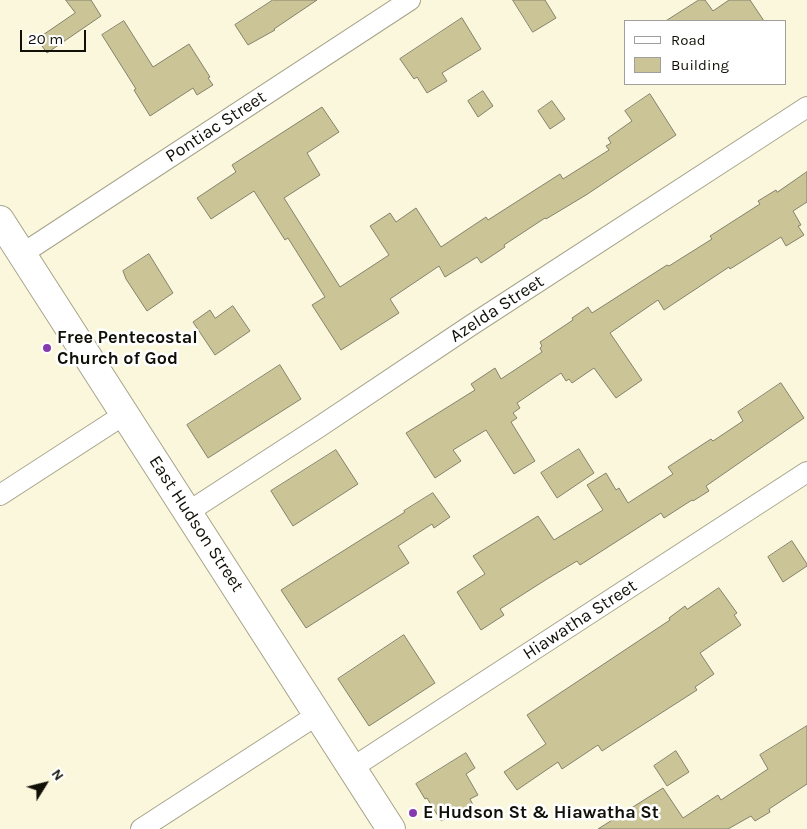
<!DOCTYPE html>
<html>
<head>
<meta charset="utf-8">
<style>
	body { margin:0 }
	#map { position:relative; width:807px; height:829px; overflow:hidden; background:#faf7dd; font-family:Karla,sans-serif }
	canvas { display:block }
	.legend { position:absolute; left:624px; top:20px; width:162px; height:65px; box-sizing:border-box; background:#fff; border:1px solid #a09f9c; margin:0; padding:6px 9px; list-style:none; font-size:15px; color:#111007 }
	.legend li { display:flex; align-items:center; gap:10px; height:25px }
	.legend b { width:25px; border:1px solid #a09f9c }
	.north { position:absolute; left:20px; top:759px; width:50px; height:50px; -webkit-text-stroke:4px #fff; paint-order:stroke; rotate:54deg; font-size:14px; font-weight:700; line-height:20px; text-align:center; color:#111007 }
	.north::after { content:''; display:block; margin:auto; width:18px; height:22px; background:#111007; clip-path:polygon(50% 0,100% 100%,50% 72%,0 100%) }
	.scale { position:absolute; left:20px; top:30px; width:66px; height:22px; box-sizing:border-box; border:2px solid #111007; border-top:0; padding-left:6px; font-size:15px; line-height:18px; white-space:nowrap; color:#111007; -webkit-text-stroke:4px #fff; paint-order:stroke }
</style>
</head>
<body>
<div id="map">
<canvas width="807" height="829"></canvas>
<ul class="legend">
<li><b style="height:6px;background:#fff"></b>Road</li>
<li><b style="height:14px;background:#cac497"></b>Building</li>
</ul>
<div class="north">N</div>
<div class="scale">20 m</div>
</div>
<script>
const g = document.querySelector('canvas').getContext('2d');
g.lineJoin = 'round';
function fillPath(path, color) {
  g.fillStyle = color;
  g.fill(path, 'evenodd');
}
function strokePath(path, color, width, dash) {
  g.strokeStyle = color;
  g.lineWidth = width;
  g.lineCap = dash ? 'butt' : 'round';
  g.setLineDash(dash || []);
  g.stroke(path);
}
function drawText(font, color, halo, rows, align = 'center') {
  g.font = font + ' Karla,sans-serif';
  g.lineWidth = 5;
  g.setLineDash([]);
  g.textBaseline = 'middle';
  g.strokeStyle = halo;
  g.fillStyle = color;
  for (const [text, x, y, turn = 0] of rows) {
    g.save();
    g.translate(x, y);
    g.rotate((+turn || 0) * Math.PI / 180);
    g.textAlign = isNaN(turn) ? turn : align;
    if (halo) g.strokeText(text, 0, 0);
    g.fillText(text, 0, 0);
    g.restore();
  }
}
const building = new Path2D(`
	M66,0H91L101,16L47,53L37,39L75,13Z
	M273,0H317L274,29L275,30L248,45L235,25Z
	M513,0H545L556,18L533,32Z
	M699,0H705L713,11L729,0H750L764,21H666Z
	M462,18L481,49L442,73L447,81L427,93L417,77L414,79L400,59Z
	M124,21L153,67L189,44L210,77L208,78L213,85L197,95L193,88L150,116L134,90L136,89L102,35Z
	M483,91L493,106L478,117L468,101Z
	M650,94L676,135L586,195L546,219L545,218L504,245L505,247L481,263L477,257L445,277L439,266L390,299L399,313L341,350L312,305L325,297L288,238L285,240L254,191L211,219L197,198L236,172L232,165L322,107L339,132L307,153L320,175L284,198L340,287L389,255L370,226L390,213L396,222L416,208L441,247L486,217L488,220L560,174L563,179L609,150L606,146L611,143L608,138L632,121L625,111Z
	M552,101L565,119L550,129L538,111Z
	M807,172V202L793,211L801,225L798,226L804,235L786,246L781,237L730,269L729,267L664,310L658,300L610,333L642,380L616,398L594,368L572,383L569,379L566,381L561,373L517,403L520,408L513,413L517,418L511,422L535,461L514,474L486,430L453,450L461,461L435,478L406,433L475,390L471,384L495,368L501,379L542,352L540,348L542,346L540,342L573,320L572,318L588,307L592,313L667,265L669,266L712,239L710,236L760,204L758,201L776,190L777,192Z
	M149,254L173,293L147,311L126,279L123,271Z
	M233,306L250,331L215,355L193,322L210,310L215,318Z
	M280,365L301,399L208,458L187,425Z
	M781,383L804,418L706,486L709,491L693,501L692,500L664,518L661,513L580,565L577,561L547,579L500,609L504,615L481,630L457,592L485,574L473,556L538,516L554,540L603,510L587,485L606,473L616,490L619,488L628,503L673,474L668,467L711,439L713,441L743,421L738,412Z
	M579,449L594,473L557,498L541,473Z
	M336,450L358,484L293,526L271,491Z
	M433,493L450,517L434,528L432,524L398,546L409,563L306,628L281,590L405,512L404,511Z
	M792,541L807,564V566L783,582L768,557Z
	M719,588L737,613L734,615L741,625L700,653L714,674L695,687L697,690L602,751L598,745L562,769L558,762L517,790L504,772L546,744L527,715L670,620L669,618L685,606L687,609Z
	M404,635L435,683L369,726L338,679Z
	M807,726V784L769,809L770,812L755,821L751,816L728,829H598L663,788L683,818L718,795L721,800L768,769L760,755Z
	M676,751L689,772L667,786L654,766Z
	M466,753L475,768L466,774L478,795L470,799L473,805L449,820L448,817L441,821L427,798L425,799L416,784Z`);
fillPath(building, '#cac497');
strokePath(building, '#85826b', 1);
const street = new Path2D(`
	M22,254L410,0
	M0,495L125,414
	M188,512L319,427L470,326L807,107
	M352,768L807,472
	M141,829L317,715`);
const secondary = new Path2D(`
	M0,220L391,829`);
strokePath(street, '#a6a38a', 22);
strokePath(secondary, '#a6a38a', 30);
strokePath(street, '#fff', 20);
strokePath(secondary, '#fff', 28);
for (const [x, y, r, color] of [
	[47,348,5,"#853bad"],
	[413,813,5,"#853bad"]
]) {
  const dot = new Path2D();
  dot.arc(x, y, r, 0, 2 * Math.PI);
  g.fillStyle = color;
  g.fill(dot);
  strokePath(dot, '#fff', 2);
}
drawText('18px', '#111007', '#fff', [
	["Pontiac Street",216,127,-33],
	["Azelda Street",497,309,-33],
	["East Hudson Street",196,524,57],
	["Hiawatha Street",580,620,-33]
]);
drawText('bold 18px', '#111007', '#fff', [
	["Free Pentecostal",57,338],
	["Church of God",57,359],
	["E Hudson St & Hiawatha St",423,813]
], 'left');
</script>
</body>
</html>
